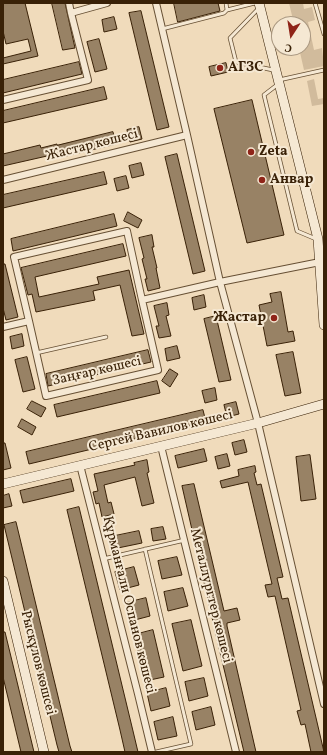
<!DOCTYPE html>
<html>
<head>
<meta charset="utf-8">
<style>
	body { margin:0 }
	#map { position:relative; width:327px; height:755px; overflow:hidden; background:#f0dbbb; font-family:Vollkorn,serif }
	canvas { display:block }
	.frame { position:absolute; inset:0; border:4px solid #392107; pointer-events:none }
	.north { position:absolute; left:271px; top:16px; width:40px; height:40px; box-sizing:border-box; background:#f5e8d3; border:1px solid #aa9881; border-radius:50%; rotate:192deg; font-size:11px; font-weight:700; line-height:16px; text-align:center; color:#392107 }
	.north::after { content:''; display:block; margin:auto; width:14px; height:18px; background:#8f2418; clip-path:polygon(50% 0,100% 100%,50% 72%,0 100%) }
</style>
</head>
<body>
<div id="map">
<canvas width="327" height="755"></canvas>
<div class="frame"></div>
<div class="north">С</div>
</div>
<script>
const g = document.querySelector('canvas').getContext('2d');
g.lineJoin = 'round';
function fillPath(path, color) {
  g.fillStyle = color;
  g.fill(path, 'evenodd');
}
function strokePath(path, color, width, dash) {
  g.strokeStyle = color;
  g.lineWidth = width;
  g.lineCap = dash ? 'butt' : 'round';
  g.setLineDash(dash || []);
  g.stroke(path);
}
function drawText(font, color, halo, rows, align = 'center') {
  g.font = font + ' Vollkorn,serif';
  g.lineWidth = 4;
  g.setLineDash([]);
  g.textBaseline = 'middle';
  g.strokeStyle = halo;
  g.fillStyle = color;
  for (const [text, x, y, turn = 0] of rows) {
    g.save();
    g.translate(x, y);
    g.rotate((+turn || 0) * Math.PI / 180);
    g.textAlign = isNaN(turn) ? turn : align;
    if (halo) g.strokeText(text, 0, 0);
    g.fillText(text, 0, 0);
    g.restore();
  }
}
fillPath(new Path2D(`
	M289,3H303L304,9L312,7L315,20L308,22L314,50L322,48L324,66L304,70L299,48H303V24H294Z
	M314,79L318,99L324,98V104L312,106L307,81Z`), '#d1bb9c');
const building = new Path2D(`
	M3,3H25L38,56L3,64V58L31,51L28,39L6,44L3,31Z
	M52,3H65L75,48L63,50Z
	M174,3H218L220,11L178,22Z
	M141,11L169,127L157,130L129,13Z
	M114,17L117,29L104,32L102,20Z
	M99,39L107,69L95,72L87,42Z
	M79,62L82,74L3,93V80Z
	M226,63L228,72L211,76L209,67Z
	M104,87L107,99L3,123V111Z
	M252,100L284,235L247,243L214,109Z
	M139,127L142,139L130,142L127,130Z
	M113,132L116,144L66,156V155L48,159L47,156L3,166V154L40,145L41,148L57,144V145Z
	M177,154L205,271L193,274L165,157Z
	M141,163L144,175L132,178L129,166Z
	M104,172L107,184L3,208V195Z
	M126,176L129,188L117,191L114,179Z
	M128,212L142,220L138,228L124,221Z
	M114,214L117,226L13,251L11,239Z
	M152,235L154,247H152L157,268H156L160,288L148,291L145,279H147L142,259L144,258L139,238Z
	M123,244L126,256L35,277L39,297L99,284L97,277L129,270L144,334L132,336L120,285L93,291L95,300L36,312L32,294L28,295L21,268Z
	M3,264H5L18,317L6,320L3,308Z
	M281,292L288,332L293,331L295,341L267,346L259,305L272,302L270,294Z
	M204,295L206,307L194,310L192,298Z
	M167,303L169,315L166,316L171,336L159,338L156,326H159L154,306Z
	M216,316L231,380L219,382L204,319Z
	M22,334L24,346L12,349L10,337Z
	M177,346L180,358L167,361L165,349Z
	M148,350L151,362L48,386L46,374Z
	M293,352L301,393L285,396L276,355Z
	M27,357L35,389L23,392L15,360Z
	M170,369L178,374L170,387L162,381Z
	M157,381L160,393L57,417L54,405Z
	M215,388L217,400L205,403L202,391Z
	M32,401L46,408L41,417L27,409Z
	M236,402L239,414L227,417L224,405Z
	M203,410L206,422L29,464L26,452Z
	M22,419L36,427L32,435L18,427Z
	M244,440L247,452L235,455L232,443Z
	M3,443H5L11,468L3,470Z
	M204,449L207,461L178,468L175,456Z
	M227,454L230,466L218,469L215,457Z
	M310,455L316,499L301,501L296,457Z
	M147,460L149,472L147,473L154,503L142,506L135,477L104,485L108,503L111,502L114,514L102,517L99,503L96,504L93,492L98,491L94,474L135,465L134,463Z
	M255,466L256,472L254,473L257,485L261,484L283,577L277,578L282,599L288,598L324,752H311L305,724L301,725L297,711L301,710L275,596L268,597L265,585L272,584L248,482L222,488L220,481L239,476L238,470Z
	M71,479L74,491L23,503L20,491Z
	M194,484L224,611L237,608L240,620L227,623V626L256,752H244L219,648L182,486Z
	M9,494L12,506L3,508V496Z
	M79,507L133,731L138,752H125L120,730L67,510Z
	M16,522L70,746L72,752H59L57,745L4,525Z
	M163,527L166,539L153,541L151,529Z
	M139,531L142,543L113,549L110,537Z
	M177,557L182,575L162,579L158,561Z
	M134,567L139,585L120,590L115,572Z
	M183,588L188,606L168,611L164,592Z
	M146,598L150,616L131,621L126,603Z
	M191,620L202,666L183,671L172,624Z
	M153,630L164,677L145,681L134,635Z
	M3,632H5L34,752H21L3,677Z
	M204,678L208,696L189,701L185,682Z
	M166,688L170,706L151,711L147,693Z
	M211,707L215,725L196,730L192,712Z
	M173,717L177,736L158,740L154,722Z`);
fillPath(building, '#988265');
strokePath(building, '#392107', 1);
const lane = new Path2D(`
	M226,3L227,10
	M315,3L324,34
	M259,8L230,38L236,62L273,70
	M162,29L224,13L227,10L255,3
	M279,80L324,70
	M277,85L264,95L297,231L316,239
	M36,353L106,337
	M145,549L191,744L156,752
	M103,559L185,540`);
const street = new Path2D(`
	M69,3L71,13
	M156,3L187,135L220,282L258,423L324,704
	M3,100L88,80L71,13L107,3
	M3,180L187,135
	M29,321L46,396L158,370L142,300L220,282L320,262
	M3,327L29,321L14,257L127,231L142,300
	M161,446L236,752
	M80,465L138,694L152,752`);
const secondary = new Path2D(`
	M259,3L318,239L324,325
	M3,484L258,423L324,404
	M3,581L44,752`);
strokePath(lane, '#675034', 4.5);
strokePath(street, '#675034', 8);
strokePath(secondary, '#392107', 10);
strokePath(lane, '#f5e8d3', 3);
strokePath(street, '#f5e8d3', 6);
strokePath(secondary, '#f5e8d3', 9);
for (const [x, y, r, color] of [
	[220,68,4,"#8f2418"],
	[251,152,4,"#8f2418"],
	[262,180,4,"#8f2418"],
	[274,318,4,"#8f2418"]
]) {
  const dot = new Path2D();
  dot.arc(x, y, r, 0, 2 * Math.PI);
  g.fillStyle = color;
  g.fill(dot);
  strokePath(dot, '#f5e8d3', 1.5);
}
drawText('bold 14px', '#392107', '#f5e8d3', [
	["АГЗС",228,68],
	["Zeta",259,152],
	["Анвар",270,180],
	["Жастар",266,318,"right"]
], 'left');
drawText('14px', '#392107', '#f5e8d3', [
	["Жастар көшесі",92,146,-14],
	["Заңғар көшесі",97,372,-13],
	["Сергей Вавилов көшесі",161,432,-13],
	["Металлургтер көшесі",210,596,76],
	["Құрманғали Оспанов көшесі",128,605,76],
	["Рысқұлов көшсеі",37,663,76]
]);
</script>
</body>
</html>
